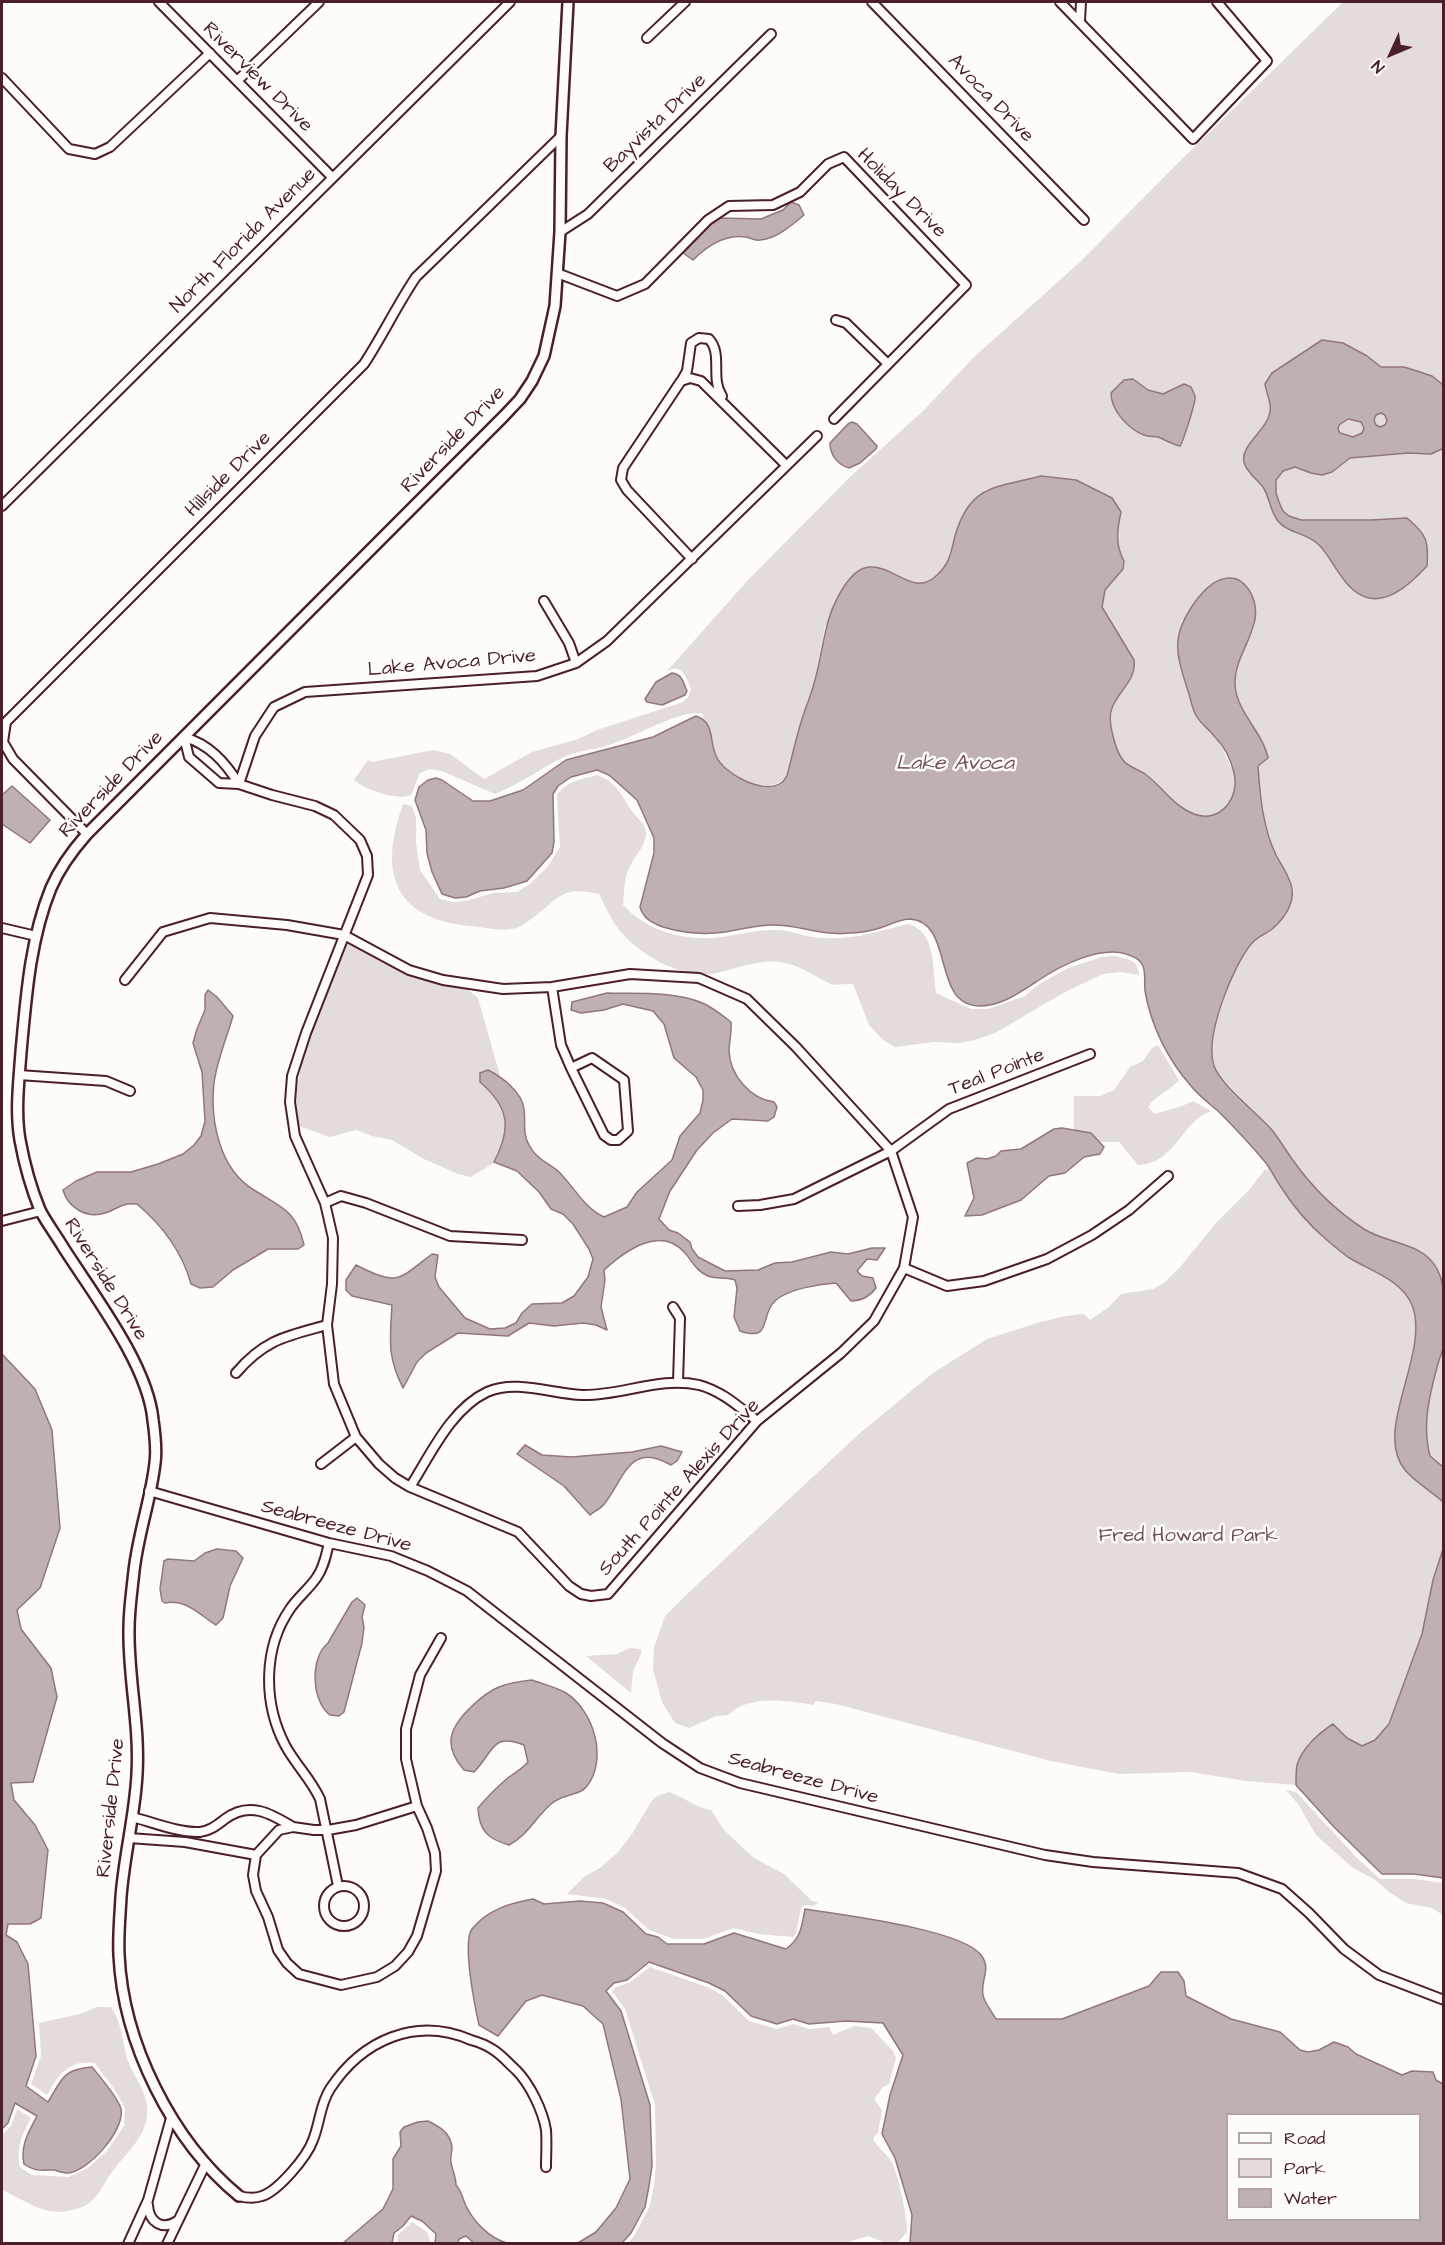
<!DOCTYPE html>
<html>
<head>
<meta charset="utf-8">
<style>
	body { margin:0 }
	#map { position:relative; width:1445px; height:2245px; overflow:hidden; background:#fdfcf7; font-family:"Architects Daughter",sans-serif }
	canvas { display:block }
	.frame { position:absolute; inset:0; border:3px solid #4a1f2b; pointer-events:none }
	.legend { position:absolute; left:1226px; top:2113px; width:195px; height:108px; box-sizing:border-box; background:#fdfcf7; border:2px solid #b5a4a5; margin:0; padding:8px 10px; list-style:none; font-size:18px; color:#4a1f2b }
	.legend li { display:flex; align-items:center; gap:12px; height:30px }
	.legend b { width:30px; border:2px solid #b5a4a5 }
	.north { position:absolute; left:1361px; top:24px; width:60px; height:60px; -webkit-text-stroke:4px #fdfcf7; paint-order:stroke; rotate:226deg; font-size:16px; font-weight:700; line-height:24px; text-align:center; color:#4a1f2b }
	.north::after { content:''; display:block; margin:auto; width:21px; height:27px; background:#4a1f2b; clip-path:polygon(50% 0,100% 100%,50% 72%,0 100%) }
</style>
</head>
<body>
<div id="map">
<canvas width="1445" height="2245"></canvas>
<div class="frame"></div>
<ul class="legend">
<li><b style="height:8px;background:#fdfcf7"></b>Road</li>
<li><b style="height:16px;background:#e3dcda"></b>Park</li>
<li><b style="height:16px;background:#c0b1b1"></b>Water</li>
</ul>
<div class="north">N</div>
</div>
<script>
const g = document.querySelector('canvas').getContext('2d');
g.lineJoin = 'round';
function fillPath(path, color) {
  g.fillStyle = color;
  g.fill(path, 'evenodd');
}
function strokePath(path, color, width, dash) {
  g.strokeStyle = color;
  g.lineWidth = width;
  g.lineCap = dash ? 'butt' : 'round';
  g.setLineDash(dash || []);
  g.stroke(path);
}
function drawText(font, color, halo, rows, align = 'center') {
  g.font = font + ' "Architects Daughter",sans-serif';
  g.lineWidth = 5;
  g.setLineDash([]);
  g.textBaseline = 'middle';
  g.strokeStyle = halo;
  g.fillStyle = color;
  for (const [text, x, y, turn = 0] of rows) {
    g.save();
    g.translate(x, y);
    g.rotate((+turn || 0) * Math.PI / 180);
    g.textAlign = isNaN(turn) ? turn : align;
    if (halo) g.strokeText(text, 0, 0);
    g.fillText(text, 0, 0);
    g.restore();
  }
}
fillPath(new Path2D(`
	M1343,2H1443L1444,1549L1433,1580L1422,1634L1389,1724L1375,1740L1362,1747L1347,1738L1333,1724L1297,1764L1296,1785L1246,1781L1190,1772L1119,1774L1051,1761L836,1704L816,1701L813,1705C787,1700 748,1695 728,1715L716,1716L689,1728L675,1723L668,1712L662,1702L653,1669L654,1647L665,1616L685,1596L860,1433L933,1373L987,1339L1037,1323L1065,1316L1084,1314L1090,1320L1109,1307L1121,1294L1153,1289L1164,1283L1181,1266L1216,1223L1250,1189L1265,1169L1267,1172L1268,1165L1283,1145L1272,1130L1220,1076C1215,1068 1212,1060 1212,1050C1210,1025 1236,961 1252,942C1257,936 1267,935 1271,929C1279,917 1285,895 1291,881L1275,853L1265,820L1251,724L1239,701L1235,684L1239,660L1254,629L1256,611L1182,620L1177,650L1180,667L1192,706L1196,717L1220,743L1234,774L1235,788L1230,801L1220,813L1208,818L1179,808L1157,784L1123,760L1118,751L1112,733L1111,709L1119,696L1110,618L1102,607L1105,590L1113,582L1119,552L1116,539L1121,512L1041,476L985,490L955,537L952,556L937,576L926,583L912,584L825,626L815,680L802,718L787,776C768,798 729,779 717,757C710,745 713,730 703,718V714C685,707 630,739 609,745C594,750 578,750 564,757C541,768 520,784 495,794L442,771L429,769L420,773L411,795C397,801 366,790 354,780L368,760L372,762L433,750L450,754L484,779L532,752L578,739L597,730L683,702L688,697L691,689C686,677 682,663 667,671L748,580L850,477L923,411L974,357L1080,262L1179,162Z
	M597,775C618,783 620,794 632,811C637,819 646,823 646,834C645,848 634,856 629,868C624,878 624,894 623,905C648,932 686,942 723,937C740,934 756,930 773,930C790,929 806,938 823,938C856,940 878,931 908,924C937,932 932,969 936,993L971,1009H988L1025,996L1038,985L1068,968L1102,957L1116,956L1130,960L1136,964L1139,975L1121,972L1103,974L1065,992L995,1033L975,1040L959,1043L934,1042L895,1047L883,1040L869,1025L853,984C846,983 837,986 831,984C813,976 801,965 780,962C758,959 738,968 717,973C683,980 641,956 619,930C611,919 605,906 599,894C562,886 561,896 534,917C529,920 524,925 519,927C503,933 485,927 469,926C392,918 379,871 403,804L412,806L416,818V843L420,870L440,899L453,902L466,901L493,893L517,892L530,884L548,866L560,847L557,795C567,781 582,779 597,775Z
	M346,943L407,975L441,985L467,989L478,998L500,1076L488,1070L480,1082C503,1102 516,1133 495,1161C489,1167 478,1172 471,1177L458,1174L424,1159L392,1140L372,1136L356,1130L330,1137L299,1126C286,1072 327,994 346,943Z
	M1158,1045L1179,1080C1169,1092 1156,1094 1148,1107L1155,1114L1182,1106L1193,1101L1211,1111C1181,1121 1177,1163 1138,1165L1119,1142H1100C1095,1135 1082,1131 1074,1130V1096H1100L1114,1090L1130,1067L1143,1061L1152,1048Z
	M630,1648L641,1649V1654L633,1671L631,1693L586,1656L617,1654Z
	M1286,1790L1296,1792L1356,1857L1380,1879H1414L1443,1883V1915L1432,1908L1406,1903L1389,1892L1374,1879L1353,1868L1316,1835L1298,1804Z
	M669,1792C684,1797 696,1808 711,1810L724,1830L754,1858L784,1874L812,1901L819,1902L813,1906L805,1905L801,1907L796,1933L793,1937L758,1934L734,1928L703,1939H674L649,1930L625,1908L606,1899L567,1894L585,1876L600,1868L619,1851L632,1834L651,1802L657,1796Z
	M650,1967L707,1987L722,1995L749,2021L777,2029L793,2024L809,2029L829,2027L833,2035L854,2026L871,2028L893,2051L896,2058L889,2084L883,2087L874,2099L882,2110L878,2133L873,2138C877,2149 886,2152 891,2161C900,2179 906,2211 907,2232L897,2243H886L868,2236L841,2244L628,2243L634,2236L649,2208L654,2186L656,2165L655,2105L625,2009L612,1991L616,1987L629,1983Z
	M97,2007H111C122,2023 122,2040 127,2058C132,2074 144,2087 147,2105C150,2135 128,2150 112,2172C104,2183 99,2196 88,2204C80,2209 66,2212 57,2212C37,2211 19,2197 2,2190V2135L11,2126L17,2109L31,2118C22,2135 16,2147 20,2167L32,2175L69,2177L88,2168L107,2151L124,2126L125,2108L115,2090L95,2063C68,2060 59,2074 47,2095L31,2084L41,2056L39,2023L80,2014Z
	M412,2222L427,2232L431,2243H397L398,2235Z`), '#e3dcda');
const water = new Path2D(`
	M791,202L799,205L804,215C792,225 776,239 760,240C755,241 751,238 746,237C725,234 707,246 693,260L683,253L711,224L719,218L761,219L783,210Z
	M1322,340L1343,343L1367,356L1381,367H1404L1417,371L1432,376L1443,385L1444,448L1431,454L1408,453L1350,458L1332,472L1322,475L1311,473L1295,467L1283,471L1276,480V493L1279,502L1283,511L1289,516L1301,520H1371L1407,518C1426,534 1429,540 1427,566C1414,580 1391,603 1369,598C1345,593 1335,562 1320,546C1307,532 1288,534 1278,521C1270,511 1270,498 1263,487C1257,479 1246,472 1244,462C1240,445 1268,430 1270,411C1272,403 1266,393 1265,384L1272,373ZM1381,413L1385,415L1387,421L1385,425L1380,427L1376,425L1374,420L1376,415ZM1348,419L1361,422L1364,428L1362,433L1353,437L1340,433L1338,429L1339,425Z
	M1133,379L1148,390L1163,394L1184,384L1191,387C1192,389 1195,395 1195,397C1196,401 1183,442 1180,446C1171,444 1166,440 1158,437C1154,436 1149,437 1144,435C1128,429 1111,410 1111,393L1124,380Z
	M852,422L857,424L877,446L876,449L860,463L849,468C838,465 830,455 830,443L848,424Z
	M1041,476L1076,480L1112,498L1121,512C1117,530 1115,545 1124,561L1123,569L1105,590L1102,607L1134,660C1137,680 1118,691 1112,708C1107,720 1115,750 1123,760C1128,767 1138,769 1145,774C1163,787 1173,806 1194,814C1220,824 1240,798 1234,773C1231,760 1224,746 1215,737C1210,730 1201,724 1197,717C1192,710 1191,699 1188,691C1176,653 1170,637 1195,602C1203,591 1216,577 1231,578C1240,578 1245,584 1249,590C1270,624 1234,650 1235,684C1236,712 1263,732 1268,758L1258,766C1260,796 1263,828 1276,855C1284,870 1298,887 1290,905C1287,914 1278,924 1271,930C1265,934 1257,937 1252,943C1233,965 1204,1037 1214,1066C1221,1085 1257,1113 1272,1130C1279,1139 1285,1149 1292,1159C1311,1186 1336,1211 1364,1229C1387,1244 1423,1242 1437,1269C1444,1282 1444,1295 1444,1309C1444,1321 1445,1334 1444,1345C1442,1352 1439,1360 1437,1367C1429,1397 1422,1426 1430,1456L1443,1467V1502C1431,1491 1415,1482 1405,1470C1372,1430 1431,1353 1412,1305C1401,1279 1370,1271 1348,1257C1341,1252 1335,1247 1328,1241C1310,1226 1292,1205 1279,1184C1274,1177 1271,1169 1266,1163C1251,1145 1235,1128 1219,1112C1210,1104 1199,1096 1191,1086C1168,1060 1151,1026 1145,991C1144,983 1146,974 1143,966C1141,960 1135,957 1129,955C1102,944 1059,966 1036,982C1019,993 1001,1006 979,1006C931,1005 955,922 910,919C900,919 889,925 880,928C870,931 859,933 849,933C821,936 800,925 774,925C757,925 741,929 725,932C704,935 683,933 663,927C652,923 643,918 640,907L654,853V838L637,800L609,775L597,770L571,777L558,786L553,794L554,842L552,853L527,881L504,888L480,891L466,897L455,898L442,894L432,872L427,853L426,830L415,800L419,787L428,780L436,778L442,780L473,801H490L523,790L566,760L653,737L696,716C715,722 709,741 716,756C724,774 763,795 781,783C784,782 785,778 787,776C792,757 796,738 802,719C806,706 812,693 815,680C825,644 823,618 845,585C851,577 858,568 869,567C894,565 913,597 936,576C950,564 951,552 955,536C970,484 996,488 1041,476Z
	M672,673C682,674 683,682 687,691L685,695L662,705L647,702L645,699L656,682Z
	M12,786L50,820L30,843L2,824V795Z
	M208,990L217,997L233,1016C227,1037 217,1060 214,1083C210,1120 219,1169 254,1190C282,1208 296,1210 304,1245L298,1249H268L233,1270L213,1287L200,1288L191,1284C182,1251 163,1226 137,1204C121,1202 119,1209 105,1213C87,1219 68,1208 63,1190L76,1181L97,1172H131L158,1164L183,1154L194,1145L201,1136L205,1121L202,1072L193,1043L197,1029L205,1010V995Z
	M607,993C637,994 671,991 700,1002C711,1006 722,1015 731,1022C732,1032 729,1042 729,1051C730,1076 751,1099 774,1102L777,1107L774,1117L768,1121L732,1119L713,1133L697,1150L670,1191L659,1219L669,1230L678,1233L690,1242L692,1249L698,1257L725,1271L758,1270L775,1263L792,1262L831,1252L848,1254L872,1248H885L877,1260L867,1259L857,1271L862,1276L873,1278L876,1288C870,1296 862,1301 851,1301L836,1283C820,1284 787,1289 775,1301C759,1316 773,1342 740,1331L734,1317L737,1288L735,1280C727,1277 715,1279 708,1276C696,1271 693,1262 685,1253C661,1225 626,1250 604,1270L605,1280L601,1307L607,1330L596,1325L583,1323L554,1326L529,1323L508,1336L458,1333L426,1353L417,1362L403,1388C387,1356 390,1340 392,1305L352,1296L346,1290V1280L356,1265C398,1286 397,1281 432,1254L438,1255L435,1277L439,1287L465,1318L490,1329L505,1328L516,1323L522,1313L532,1304L562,1303L574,1296L588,1277L593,1259L589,1249L573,1224L563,1214L551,1209L539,1192L517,1171L494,1162C512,1128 509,1107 480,1082V1073L488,1070C502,1077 522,1092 524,1109C526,1122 522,1133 529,1145C536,1159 549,1163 559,1172C575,1188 584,1208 604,1217L627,1207L637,1192L672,1160L680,1136L700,1113L703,1100V1090L696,1077L674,1058L664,1024L653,1011L623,1004L604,1010L581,1013L571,1010L572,1002Z
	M1062,1128L1091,1133L1104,1147L1100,1154L1084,1157L1065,1173L1049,1176L1021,1200L982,1215L965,1216L974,1198L967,1163L977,1158L987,1159L996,1156L1001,1151L1021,1149L1054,1129Z
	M2,1354L35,1389L52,1430L60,1528L40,1588L17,1610L21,1629L51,1668L57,1697L33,1782L11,1783L14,1800L35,1825L48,1850L41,1918L30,1924H8L6,1935L17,1942L28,1964L36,2056L26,2086L48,2102C62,2079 63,2069 92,2067C100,2077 118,2097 121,2109C125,2130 89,2171 68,2173C63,2173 58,2171 54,2170C41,2170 35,2172 24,2164C20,2145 29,2132 37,2116L15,2103L8,2123L2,2129Z
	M525,1445L542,1455L571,1457L632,1452L661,1446L682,1452L677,1461L671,1465C630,1441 625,1477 605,1503C602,1508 595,1511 590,1515L564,1486L517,1454Z
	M217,1549L236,1551L243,1558L230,1586L223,1618L216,1625C198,1614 187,1599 165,1603L162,1601L160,1589L164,1561L168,1559L194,1561L205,1553Z
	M1443,1549V1878L1414,1874H1382L1334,1827L1296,1785C1296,1779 1296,1771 1297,1765C1302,1748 1319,1733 1333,1724L1347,1738L1362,1746L1375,1740L1389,1724L1422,1634L1433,1580Z
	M357,1598L365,1605L362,1617L364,1627L362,1643L344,1712L339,1716L330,1715C311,1701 310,1657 328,1643L352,1602Z
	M532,1680C543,1684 556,1687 566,1693C594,1711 608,1759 587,1786C580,1796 563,1793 551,1804C536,1817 528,1835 509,1845C488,1839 479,1831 478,1808C488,1796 498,1786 509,1777C516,1772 522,1769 528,1762L524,1745C491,1732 494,1752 474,1772L464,1770C444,1747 448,1730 469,1709C477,1701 488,1691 499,1687C509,1683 521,1681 532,1680Z
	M533,1899L544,1904L580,1901L603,1903L623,1912L646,1934L658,1937L667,1944H704L734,1933L786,1949C801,1938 802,1926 805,1909C841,1915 961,1929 981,1955C992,1969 980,1980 983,1995C984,2002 992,2012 996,2019H1062L1149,1986L1161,1972H1178L1184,1981L1186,1996L1231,2019L1280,2032L1300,2050L1308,2052L1319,2050L1334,2042L1348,2047L1356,2054L1402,2075L1412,2071L1433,2072L1436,2080L1443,2084V2243H910L912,2215L895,2158L882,2134L890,2095L903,2055L883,2023L846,2021L809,2024L793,2019L777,2024L751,2016L725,1991L709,1983L649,1962L627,1980L614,1983L606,1991L621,2011L650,2105L652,2166L649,2186L645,2207L631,2233L622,2243H578L596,2232L616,2208L630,2179L621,2099L603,2024L583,2006L542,1995L526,2001L498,2036L479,2025C475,2007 462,1943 472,1929C487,1910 510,1903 533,1899ZM1228,2114H1420V2220H1228Z
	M428,2121C440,2127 451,2133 452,2148C452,2152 450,2157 451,2162C452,2170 456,2176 456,2185C462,2192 462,2197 466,2206C474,2222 489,2238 507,2243H474L466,2236L459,2239L458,2243H435L436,2234L422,2221L411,2216L403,2226L394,2233L392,2243H343L383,2209L393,2189V2159L401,2146L400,2132L404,2127L418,2122Z`);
fillPath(water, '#c0b1b1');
strokePath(water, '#91777b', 1.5);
const minor = new Path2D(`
	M159,2L332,177
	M872,2L1084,220
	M1060,2L1193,139L1267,61L1217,2
	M1080,21L1081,2
	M647,38L685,2
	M2,78L69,149L95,154L110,147L210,53
	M237,81L319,2
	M560,232L588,214L771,34
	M557,273L617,296L645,284L708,220L729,206L773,205L800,192L828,164L844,157L966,285L834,419
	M836,320L846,323L888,364
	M682,380L687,371L691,343L699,338L709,339C723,354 710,378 722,396
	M2,506L510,2
	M692,559L627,490L621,480L623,468L681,381L690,378L701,381L786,465
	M544,601L569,643L576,663
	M184,737C209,744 225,762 239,784L219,783L189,757Z
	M87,834L13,759L3,742L6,722L364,364C383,335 397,305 416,277L561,136
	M2,928L36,936
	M125,980L163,932L210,918L287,925L344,935L409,970L443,980L503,989L552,987L630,974L699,978L747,999L796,1047L891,1151L913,1217L904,1268L874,1321L841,1353L757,1421L608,1594L591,1596L581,1594L569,1586L518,1532L410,1487L395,1478L379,1464L356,1437L334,1384L327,1325L332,1284L333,1238L325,1203L295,1136L290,1102L292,1076L306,1033L368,875L367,856L360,840L334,815L315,806L272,795L239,784L255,736L274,707L305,692L537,676L576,663L607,641L817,436
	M552,987L561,1045L571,1068
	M592,1058L624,1080L628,1131L618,1140H611L604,1135L571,1068Z
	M19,1075L106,1081L130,1091
	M325,1203L341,1196L366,1203L450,1236L522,1240
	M738,1206L760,1205L794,1199L891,1151L949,1109L1090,1054
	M2,1221L41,1211
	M904,1268L947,1286L984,1281L1047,1259L1092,1235L1129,1210L1168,1176
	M673,1307L680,1318L678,1382
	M236,1373C265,1339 287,1336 327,1325
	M321,1464L356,1437
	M410,1487C431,1454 451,1409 487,1392C516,1379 552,1394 582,1395C622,1396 660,1376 699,1385C722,1391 739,1407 757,1421
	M149,1491L329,1543L391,1556L428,1571L467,1591L662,1743L700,1768L740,1783L1045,1855L1093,1862L1238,1873L1282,1889L1309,1913L1344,1949L1379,1975L1444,2000
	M329,1543C326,1555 324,1567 317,1577C309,1589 298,1597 290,1609C263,1648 263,1703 285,1745C295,1764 311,1779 320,1799L338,1886
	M417,1806L356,1825L328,1830H314L293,1827L279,1830L256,1855L253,1875L256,1891L268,1917L278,1950L287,1963L299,1974L341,1985L377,1977L395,1966L408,1952L417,1936L436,1871L435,1853L427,1828L417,1806L406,1759V1729L420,1675L441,1638
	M132,1817C153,1822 178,1833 200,1832C210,1831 217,1825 225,1819C249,1801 270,1813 293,1827
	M129,1838L185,1842L256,1855
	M324 1906a20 20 0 1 1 40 0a20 20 0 1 1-40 0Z
	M239,2196C247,2198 254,2199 262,2196C278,2191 307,2157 313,2140C320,2123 320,2104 330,2089C362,2040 416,2016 471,2040C478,2042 486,2045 492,2049C501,2054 508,2063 516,2070C530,2084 543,2111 546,2130C547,2142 546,2155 546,2167
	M148,2205C149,2222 162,2231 177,2221
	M128,2244L148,2200L171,2118
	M167,2244L206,2163`);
const tertiary = new Path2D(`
	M239,2196C172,2141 123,2043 119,1955C118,1936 120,1916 121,1897C124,1856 135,1815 137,1774C140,1725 128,1677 129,1629C129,1609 132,1590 134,1571C138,1534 151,1499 155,1463C157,1449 155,1434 153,1420C148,1365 93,1294 63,1247C56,1235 46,1222 40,1210C31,1188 24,1162 20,1140C15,1111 19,1081 21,1052C26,998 30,939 51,888C60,867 72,851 87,834L504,416L520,399L532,381L544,356L555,306L560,232L561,136L568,2`);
strokePath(minor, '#4a1f2b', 12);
strokePath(tertiary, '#4a1f2b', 14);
strokePath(minor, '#fdfcf7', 8);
strokePath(tertiary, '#fdfcf7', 9);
drawText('20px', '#4a1f2b', '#fdfcf7', [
	["Riverview Drive",257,78,45],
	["Avoca Drive",990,99,46],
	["Bayvista Drive",656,124,-44],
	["Holiday Drive",901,194,45],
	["North Florida Avenue",244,241,-45],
	["Riverside Drive",454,440,-46],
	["Hillside Drive",229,475,-45],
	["Lake Avoca Drive",452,664,-5],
	["Riverside Drive",112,785,-46],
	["Teal Pointe",997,1073,-21],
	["Riverside Drive",105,1280,58],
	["South Pointe Alexis Drive",680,1488,-48],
	["Seabreeze Drive",336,1527,15],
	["Seabreeze Drive",803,1779,15],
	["Riverside Drive",112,1808,-84]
]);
drawText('20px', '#704e57', '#fdfcf7', [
	["Fred Howard Park",1188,1537]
]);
drawText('italic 21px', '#73525a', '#fdfcf7', [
	["Lake Avoca",955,765]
]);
</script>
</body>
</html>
